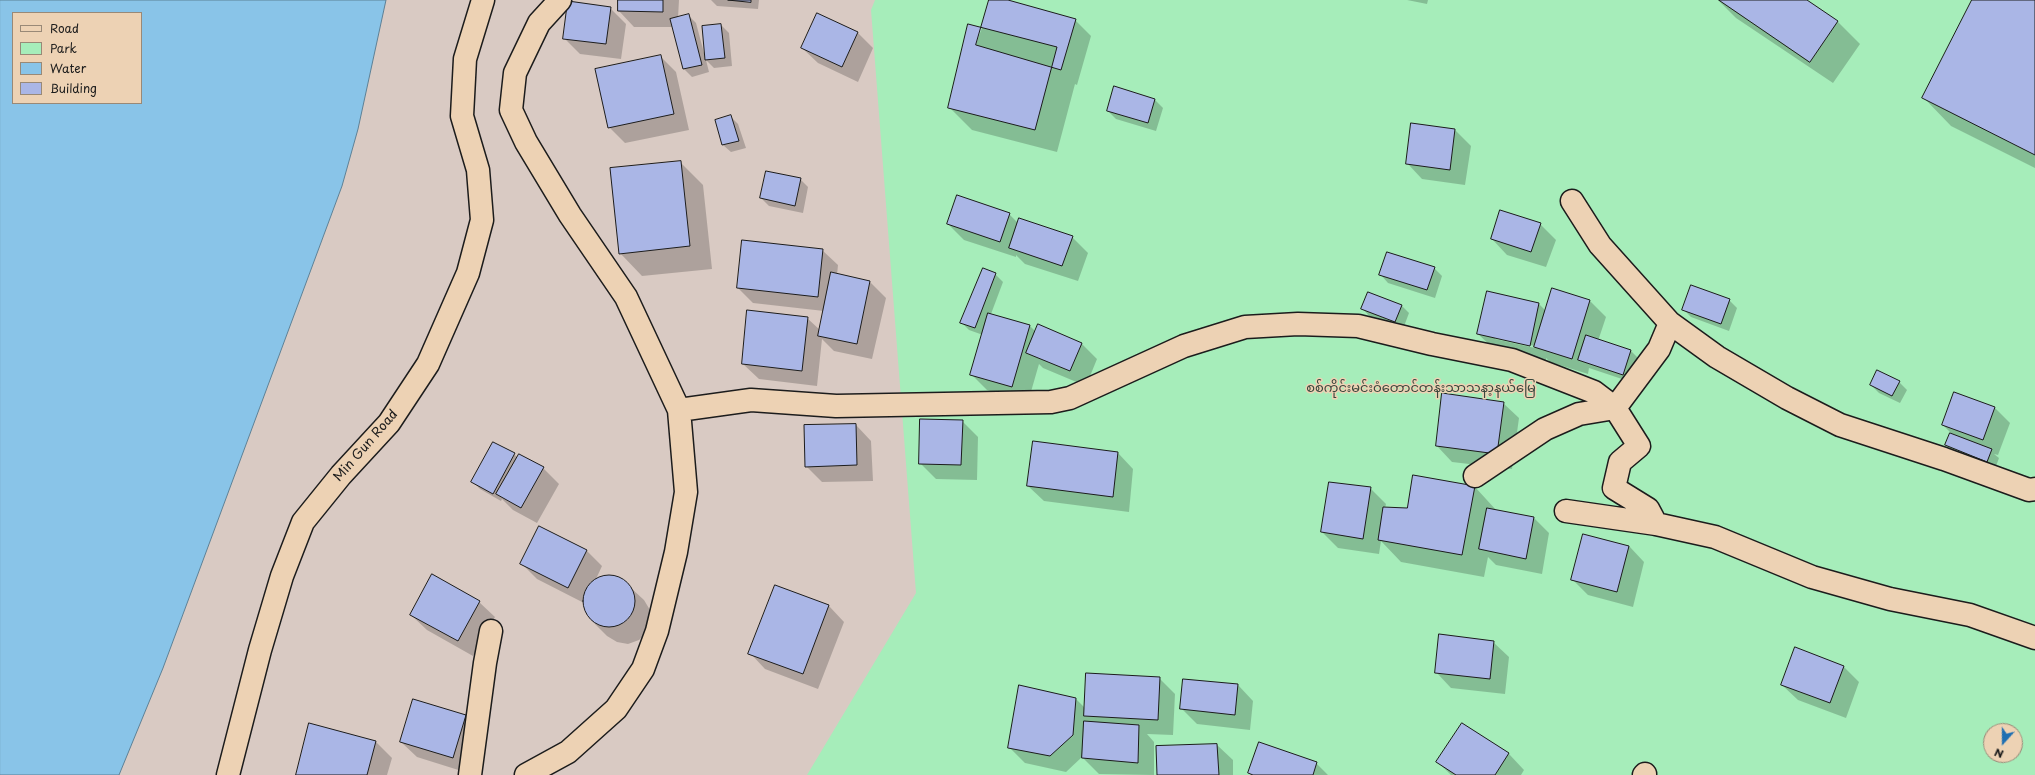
<!DOCTYPE html>
<html>
<head>
<meta charset="utf-8">
<style>
	body { margin:0 }
	#map { position:relative; width:2035px; height:775px; overflow:hidden; background:#d9cac3; font-family:"Playpen Sans",sans-serif }
	canvas { display:block }
	.legend { position:absolute; left:12px; top:12px; width:130px; height:92px; box-sizing:border-box; background:#edd2b4; border:1px solid #998977; margin:0; padding:5px 7px; list-style:none; font-size:12px; color:#1c1c1c }
	.legend li { display:flex; align-items:center; gap:8px; height:20px }
	.legend b { width:20px; border:1px solid #998977 }
	.north { position:absolute; left:1983px; top:723px; width:40px; height:40px; box-sizing:border-box; background:#edd2b4; border:1px solid #998977; border-radius:50%; rotate:201deg; font-size:11px; font-weight:700; line-height:16px; text-align:center; color:#1c1c1c }
	.north::after { content:''; display:block; margin:auto; width:14px; height:18px; background:#1f6fb2; clip-path:polygon(50% 0,100% 100%,50% 72%,0 100%) }
</style>
</head>
<body>
<div id="map">
<canvas width="2035" height="775"></canvas>
<ul class="legend">
<li><b style="height:5px;background:#edd2b4"></b>Road</li>
<li><b style="height:11px;background:#a6edba"></b>Park</li>
<li><b style="height:11px;background:#89c4e8"></b>Water</li>
<li><b style="height:11px;background:#aab6e6"></b>Building</li>
</ul>
<div class="north">N</div>
</div>
<script>
const g = document.querySelector('canvas').getContext('2d');
g.lineJoin = 'round';
function fillPath(path, color) {
  g.fillStyle = color;
  g.fill(path, 'evenodd');
}
function strokePath(path, color, width, dash) {
  g.strokeStyle = color;
  g.lineWidth = width;
  g.lineCap = dash ? 'butt' : 'round';
  g.setLineDash(dash || []);
  g.stroke(path);
}
function drawText(font, color, halo, rows, align = 'center') {
  g.font = font + ' "Playpen Sans","Noto Sans Myanmar",sans-serif';
  g.lineWidth = 3;
  g.setLineDash([]);
  g.textBaseline = 'middle';
  g.strokeStyle = halo;
  g.fillStyle = color;
  for (const [text, x, y, turn = 0] of rows) {
    g.save();
    g.translate(x, y);
    g.rotate((+turn || 0) * Math.PI / 180);
    g.textAlign = isNaN(turn) ? turn : align;
    if (halo) g.strokeText(text, 0, 0);
    g.fillText(text, 0, 0);
    g.restore();
  }
}
fillPath(new Path2D(`
	M875,0H2035V775H807L916,593L871,10ZM1991,731H2015V755H1991Z`), '#a6edba');
const water = new Path2D(`
	M0,0H386L358,129L342,186L163,668L119,775H0ZM13,13H141V103H13Z`);
fillPath(water, '#89c4e8');
strokePath(water, '#5d8196', 1);
fillPath(new Path2D(`
	M619,0H679L678,18L688,15L696,23L704,53L721,25L729,33L732,66L714,68L706,60L709,72L692,77L684,69L673,27H634L619,11Z
	M711,0H759L758,9L717,6Z
	M990,0H1005L1075,20L1091,36L1077,85L1075,84L1057,152L972,130L950,108L982,28Z
	M1407,0H1428L1427,4Z
	M1718,0H1806L1837,21L1860,44L1833,83L1736,18Z
	M1974,0H2035V168L1951,126L1924,98Z
	M610,8L626,24L621,59L580,54L564,38Z
	M858,33L873,48L858,82L818,63L802,48Z
	M660,56L676,72L689,130L625,143L609,127Z
	M1115,88L1155,100L1163,108L1156,131L1116,119L1108,111Z
	M730,116L738,124L746,148L731,152L723,145Z
	M1411,124L1455,130L1471,146L1465,185L1422,179L1407,163Z
	M680,162L703,185L712,269L642,276L620,253Z
	M800,179L808,187L803,213L769,206L761,198Z
	M1009,214L1018,223L1072,237L1088,253L1078,281L1025,264L1016,255V257L964,240L948,224Z
	M1540,224L1556,240L1546,267L1507,255L1492,239Z
	M822,250L838,265L837,275L870,282L886,298L872,359L834,351L822,339L817,386L759,379L743,364L807,318L820,330L824,311L753,303L738,288Z
	M1434,268L1442,276L1435,298L1388,283L1381,275Z
	M995,274L1003,282L991,314L1030,326L1036,332L1039,325L1082,344L1097,359L1086,386L1043,368L1039,364L1028,402L987,390L971,374L983,335L969,330L961,322Z
	M1553,289L1590,301L1606,317L1598,341L1631,351L1639,359L1631,382L1589,368L1588,374L1550,362L1546,358V361L1494,349L1478,334L1488,292L1539,304L1546,311ZM1495,337L1535,346V348L1495,339Z
	M1729,300L1737,308L1729,331L1691,317L1683,309Z
	M1401,305L1409,313L1403,329L1370,317L1363,309Z
	M1899,382L1907,390L1900,403L1879,393L1871,385Z
	M1503,403L1519,418L1512,469L1452,462L1437,446Z
	M1994,407L2010,423L1998,455L1994,454L1999,458L1995,469L1954,453L1946,445L1954,436L1943,425Z
	M962,421L978,437L977,480L936,479L920,463Z
	M856,425L871,441L873,481L822,482L806,466Z
	M1118,453L1133,469L1129,512L1044,501L1028,486Z
	M514,454L518,458L543,468L559,484L537,523L513,510L502,499L501,501L480,489L472,481Z
	M1475,487L1497,511L1534,518L1549,533L1542,574L1496,565L1488,557L1484,577L1401,562L1381,541L1379,554L1338,548L1322,532L1370,488L1386,504L1385,508L1407,509Z
	M1629,546L1644,562L1633,607L1588,595L1573,580Z
	M587,551L602,566L596,579L607,576L619,577L644,600L650,610L651,622L647,632L639,640L628,644L617,642L607,636L590,619L585,609L584,603L537,579L521,563Z
	M776,586L829,606L844,622L818,689L765,669L750,653Z
	M479,602L495,617L473,656L427,630L411,615Z
	M1493,642L1509,657L1505,694L1451,688L1436,672Z
	M1844,667L1859,682L1846,718L1798,700L1782,685Z
	M1159,678L1175,694L1173,735L1147,734L1154,742V775L1099,774L1082,757L1066,772L1025,763L1010,748L1076,699L1085,708Z
	M1238,685L1253,701L1250,730L1197,724L1181,708Z
	M465,716L481,732L468,773L417,757L401,742Z
	M310,724L376,742L392,758L387,775H297Z
	M1463,724L1509,754L1524,770L1521,775H1451L1438,762Z
	M1217,745L1233,760V775H1158Z
	M1316,763L1328,775H1251L1249,773Z`), '#0003');
const building = new Path2D(`
	M618,0H663V12L618,11Z
	M728,0H751V2Z
	M989,0H1008L1076,19L1061,70L976,45Z
	M1719,0H1807L1838,21L1810,62Z
	M1972,0H2035V155L1922,98Z
	M568,1L611,7L606,44L563,39Z
	M817,13L858,32L842,67L801,48Z
	M689,14L702,65L683,69L670,19Z
	M721,24L725,58L705,60L702,26Z
	M968,24L1057,47L1035,130L948,108Z
	M661,55L674,114L608,128L595,69Z
	M1114,86L1155,99L1148,123L1107,111Z
	M731,115L739,141L722,145L715,120Z
	M1411,123L1455,129L1450,170L1406,164Z
	M681,161L690,246L619,254L610,168Z
	M766,171L801,178L795,206L760,198Z
	M957,195L1010,213L1000,242L947,224Z
	M1500,210L1541,223L1531,252L1491,239Z
	M1019,218L1073,236L1062,266L1009,248Z
	M742,240L823,249L818,297L737,288Z
	M1387,252L1435,267L1427,290L1379,275Z
	M983,268L996,273L975,328L960,323Z
	M831,272L870,281L857,344L818,336Z
	M1691,285L1730,299L1721,324L1682,310Z
	M1552,288L1590,300L1572,359L1534,347Z
	M1487,291L1539,303L1530,346L1477,334Z
	M1368,292L1402,305L1395,322L1361,309Z
	M747,310L808,317L802,371L742,364Z
	M988,313L1030,325L1012,387L970,375Z
	M1038,324L1082,343L1070,371L1026,353Z
	M1586,335L1631,350L1623,375L1578,360Z
	M1877,370L1900,381L1892,396L1870,385Z
	M1954,392L1995,407L1983,440L1942,425Z
	M1442,393L1504,402L1497,454L1436,446Z
	M920,419L963,420L961,465L919,464Z
	M856,424L857,465L805,467L804,425Z
	M1950,433L1992,449L1987,462L1945,445Z
	M1033,441L1118,452L1113,497L1027,486Z
	M493,442L515,453L493,494L471,482Z
	M519,454L544,467L521,508L496,494Z
	M1413,475L1475,486L1462,555L1378,540L1383,507L1407,508Z
	M1329,482L1371,487L1363,539L1321,532Z
	M1487,508L1534,517L1526,559L1479,549Z
	M539,526L587,550L568,588L520,564Z
	M1583,534L1629,546L1617,592L1571,580Z
	M432,574L480,601L458,641L410,615Z
	M583 601a26 26 0 1 1 52 0a26 26 0 1 1-52 0Z
	M775,585L829,605L803,674L748,654Z
	M1439,634L1494,641L1490,679L1435,673Z
	M1795,647L1844,666L1830,703L1781,685Z
	M1086,673L1160,677L1158,720L1084,716Z
	M1183,679L1238,684L1235,715L1180,709Z
	M1019,685L1076,698L1073,735L1050,756L1008,748Z
	M413,699L466,715L453,758L400,742Z
	M1084,721L1139,725L1138,763L1082,758Z
	M309,723L376,741L367,775H296Z
	M1462,723L1509,753L1495,775H1456L1436,762Z
	M1259,742L1317,762L1313,775H1253L1248,773Z
	M1217,744L1219,775H1157L1156,746Z`);
fillPath(building, '#aab6e6');
strokePath(building, '#1c1c1c', 1);
const minor = new Path2D(`
	M1572,201L1600,245L1670,323L1717,357L1787,398L1840,425L1944,459L2029,490L2035,489
	M679,410L751,400L836,406L1051,402L1070,398L1184,346L1245,327L1298,324L1358,326L1432,344L1512,360L1594,392L1615,408L1639,446L1620,462L1614,488L1648,509L1656,524
	M1475,476L1545,429L1579,414L1615,408L1659,349L1670,323
	M1566,511L1656,524L1715,537L1812,577L1890,599L1970,615L2035,638
	M228,775L260,650L282,576L303,522L341,475L389,423L428,364L468,273L482,220L478,170L462,116L465,59L483,0
	M470,775L485,663L491,631
	M526,775L568,752L616,709L643,669L657,631L676,552L686,492L679,410L626,297L570,215L526,142L511,110L515,73L539,23L560,0
	M1644,775L1645,774`);
strokePath(minor, '#1c1c1c', 25);
strokePath(minor, '#edd2b4', 22);
drawText('13px', '#38463c', '#edd2b4', [
	["စစ်ကိုင်းမင်းဝံတောင်တန်းသာသနာ့နယ်မြေ",1421,388]
]);
drawText('13px', '#1c1c1c', '#edd2b4', [
	["Min Gun Road",366,446,-49]
]);
</script>
</body>
</html>
